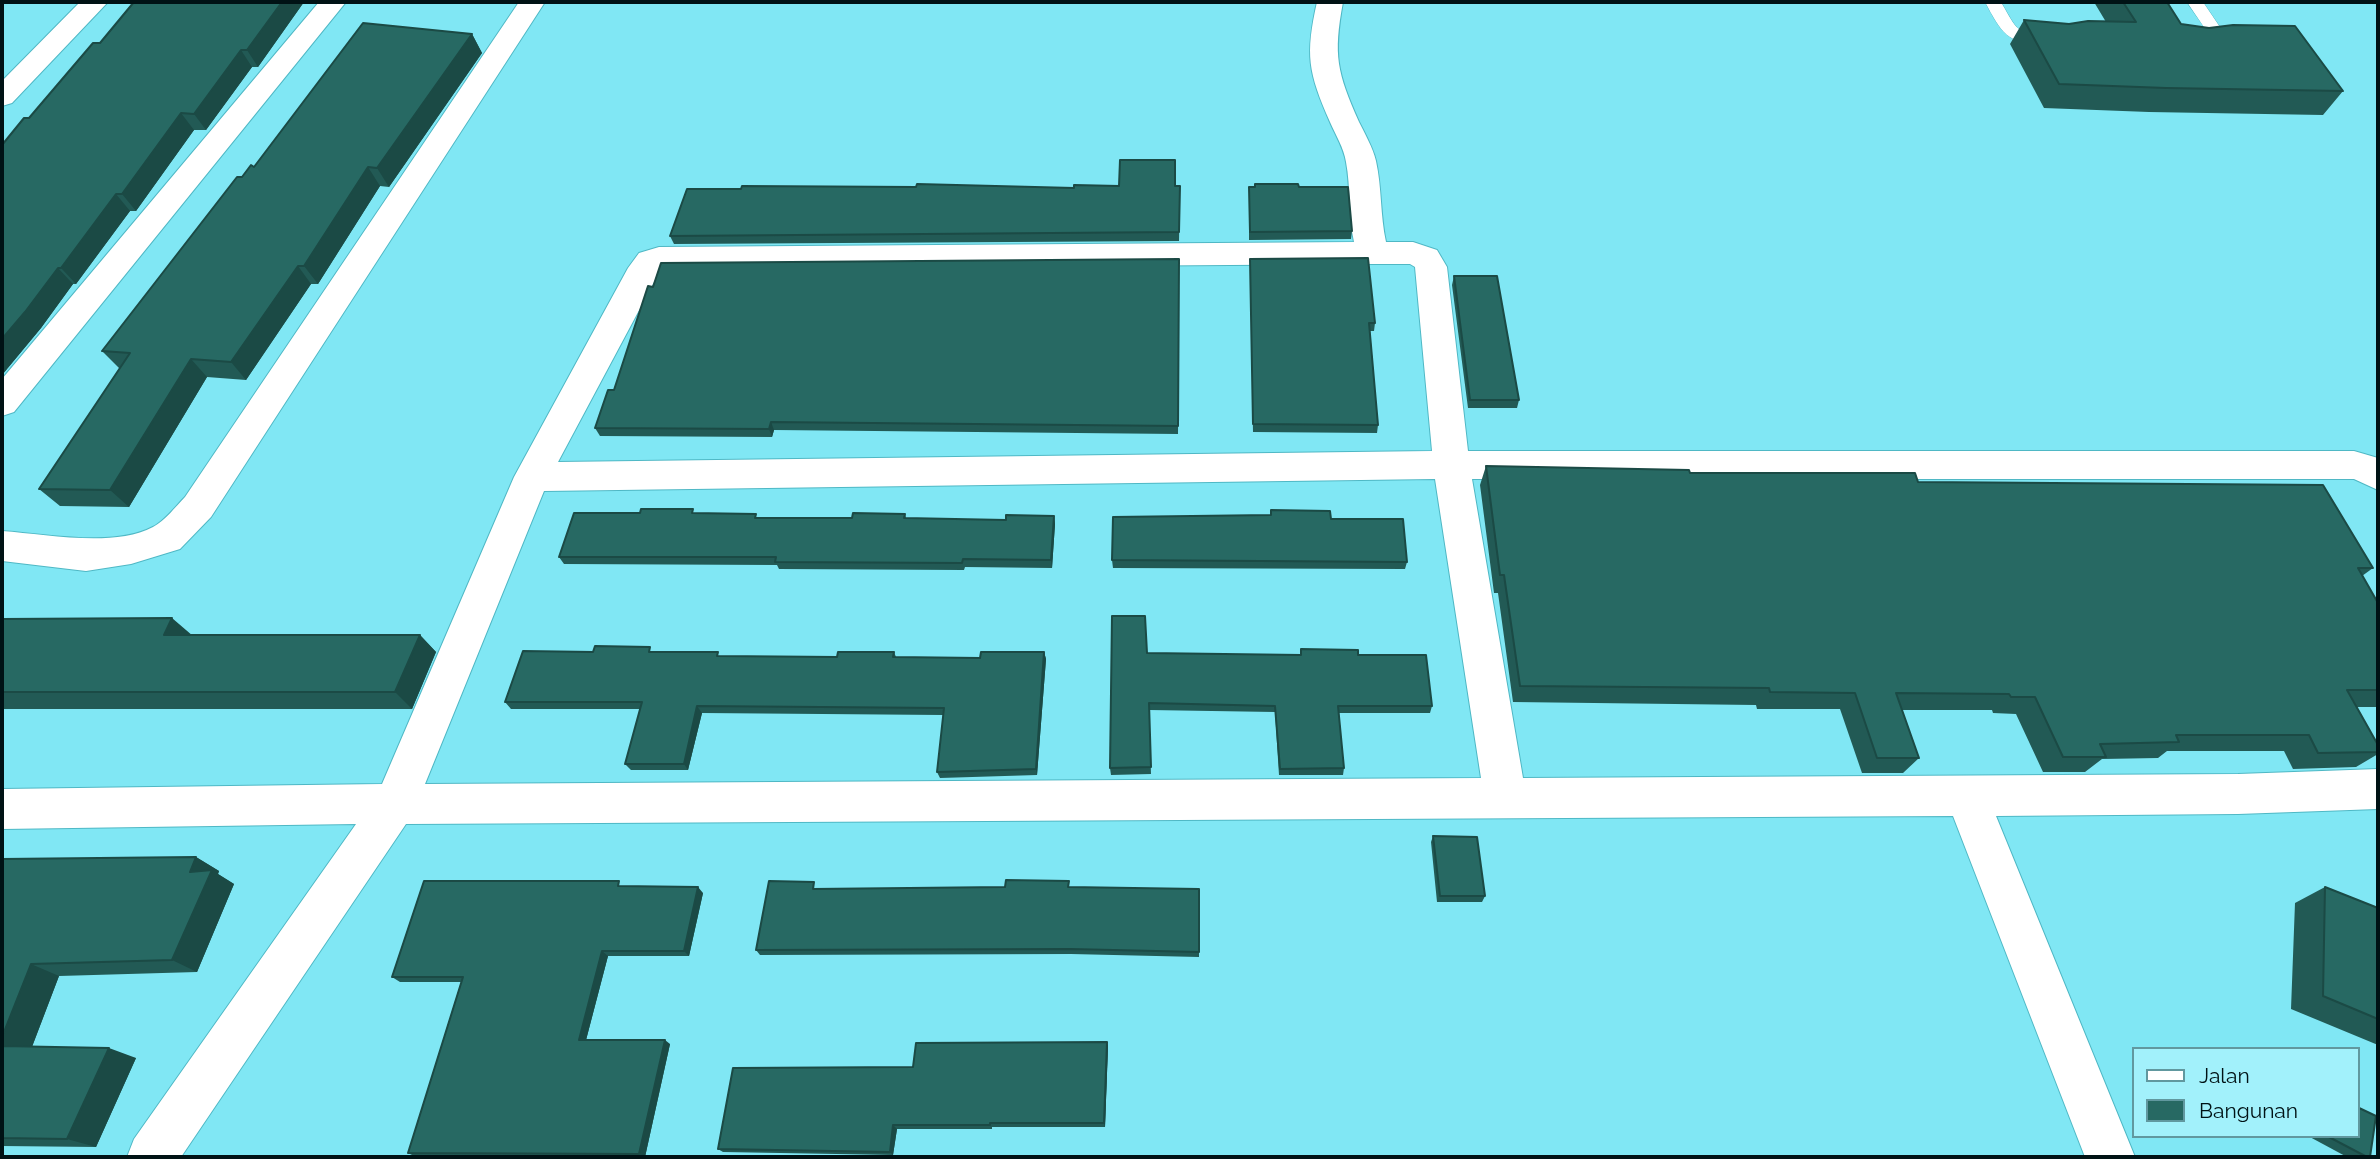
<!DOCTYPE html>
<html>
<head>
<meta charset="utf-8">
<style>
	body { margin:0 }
	#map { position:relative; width:2380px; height:1159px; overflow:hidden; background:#80e7f4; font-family:Raleway,sans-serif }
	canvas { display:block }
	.frame { position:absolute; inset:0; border:4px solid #001215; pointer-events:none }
	.legend { position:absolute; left:2132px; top:1047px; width:228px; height:91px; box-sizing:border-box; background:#a2f1fb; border:2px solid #61989f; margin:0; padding:9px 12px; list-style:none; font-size:21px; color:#001215 }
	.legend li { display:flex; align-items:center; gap:14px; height:35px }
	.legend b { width:35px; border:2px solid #61989f }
</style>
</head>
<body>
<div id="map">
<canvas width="2380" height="1159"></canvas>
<div class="frame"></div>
<ul class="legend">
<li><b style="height:9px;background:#fff"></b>Jalan</li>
<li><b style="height:19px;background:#276963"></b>Bangunan</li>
</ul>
</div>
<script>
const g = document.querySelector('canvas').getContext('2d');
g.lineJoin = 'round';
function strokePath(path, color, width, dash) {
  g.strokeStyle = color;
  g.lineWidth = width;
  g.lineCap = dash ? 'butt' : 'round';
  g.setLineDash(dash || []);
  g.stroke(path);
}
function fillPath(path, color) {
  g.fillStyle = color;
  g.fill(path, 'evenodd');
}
const lane = new Path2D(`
	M1985,2H2001C2021,37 2014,28 2050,37L2052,40L2044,45C2006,43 2002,33 1985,2Z
	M2187,2H2203L2226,36L2222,44L2199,46L2197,43L2210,36Z`);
const street = new Path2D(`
	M80,2H108L12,103L2,106V81Z
	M319,2H346L14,412L2,416V379Z
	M519,2H545L211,517L180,549L131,564L86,571L2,561V531C46,534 113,548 153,527C165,521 176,506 185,497Z
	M1317,2H1343C1333,56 1337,72 1359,122C1365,134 1373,148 1376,161C1382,188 1380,215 1386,242H1413L1437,250L1447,267L1468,451H2354L2378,458V490L2354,479H1472L1523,778L2238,774L2378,769V809L2238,814L1996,816L2135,1157H2085L1953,816L406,824L181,1157H127L134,1139L356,824L2,829V789L382,784L514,477L628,268L639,253L659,247L1354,242C1348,215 1351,188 1346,162C1344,148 1335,134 1330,122C1308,72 1305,55 1317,2ZM1372,264H1410L1415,267L1432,451L558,462L661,269ZM1435,479L1481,778L425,784L544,491Z`);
strokePath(lane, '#4fb8c5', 1);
strokePath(street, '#4fb8c5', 2);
fillPath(lane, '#fff');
fillPath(street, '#fff');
fillPath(new Path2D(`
	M304,2L258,67H252L206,130H194L136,211H130L76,284H73L41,328L2,375V145L29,118L100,43Z
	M2094,2H2167L2181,24L2343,91L2323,115L2149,112L2044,108L2010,44L2024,20L2069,24L2106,22Z
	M472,34L482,53L389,187L380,186L318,284H311L246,380L207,377L129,507L60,506L39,489L120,369L102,351L242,177L254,167Z
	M1180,186L1179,241L674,244L670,236L741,189L1074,188Z
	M1249,187H1299L1352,231L1351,239L1249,240Z
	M1179,259L1178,434L774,430L772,437L600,436L595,428L614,390Z
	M1250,259L1375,323L1374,331H1370L1378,425L1377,433L1253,432Z
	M1454,276L1519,400L1517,408H1468L1452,285Z
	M1486,466L1690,473L1918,482L2373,568L2362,576L2378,603V707H2357L2378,745V754L2356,767L2293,769L2284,751H2167L2158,758L2102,759L2085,772H2043L2016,714L1993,713L1992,710H1902L1919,758L1903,773H1862L1840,709H1757L1756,705L1513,702L1498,593H1494L1480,485Z
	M1271,510L1331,519L1407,562L1405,569L1113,568L1112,560L1271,515Z
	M695,513L758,518H852L905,514L906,518L1006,520L1054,516L1055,524L1052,568L965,567L964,570L779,569L777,565L564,564L559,557Z
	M2,619L192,635H420L436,652L412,709H2Z
	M1301,649L1358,655L1432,706L1430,713H1339L1344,768L1343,775H1279L1275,712L1149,710L1151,774L1111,775L1110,768L1147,653L1300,655Z
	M653,652L720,656L837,657L894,652L896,657L980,658L1044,652L1046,659L1037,775L940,778L937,772L943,715L702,713L688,770H631L625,764L640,709H511L505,702Z
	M1433,836L1485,896L1482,902H1437L1431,842Z
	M196,857L219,871L218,874L234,884L197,972L59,976L32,1047L136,1058L96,1147L2,1146V859Z
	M624,886L703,893L689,956H608L586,1040L670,1044L645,1157H416L408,1153L461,982H400L392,977Z
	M1070,887L1199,889V957L1071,954L760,955L756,950L818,888V889Z
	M2325,887L2378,908V1045L2291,1009L2295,903Z
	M1107,1042L1108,1046L1105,1127H992V1129H897L893,1155L723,1152L718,1149L913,1067Z
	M2308,1136H2357L2370,1157H2347Z`), '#225a55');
fillPath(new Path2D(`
	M282,2H304L258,67L247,50Z
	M472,34L482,53L389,187L377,168Z
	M241,50L252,67L206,130L194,114Z
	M181,113L194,130L136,211L122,194Z
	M368,167L380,186L318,284L304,266Z
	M116,194L130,211L76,284L61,268Z
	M298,266L311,284L246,380L231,362Z
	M58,268L73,284L41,328L2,375V339Z
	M191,359L207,377L129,507L110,490Z
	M771,422L774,430L772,437L769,429Z
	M1054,516L1055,524L1052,568L1051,560Z
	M172,618L193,636L164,635Z
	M420,635L436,652L412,709L395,692Z
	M1044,652L1046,659L1037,775L1036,769Z
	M697,706L702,713L688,770L684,764Z
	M196,857L219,871L218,874L234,884L197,972L172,960L190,872Z
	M698,887L703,893L689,956L684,951Z
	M602,951L608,956L585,1044L579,1040Z
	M31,964L59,976L28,1057L2,1048V1037Z
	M665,1040L670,1044L645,1157H644L639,1154Z
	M1107,1042L1108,1046L1105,1127L1104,1123Z
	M109,1048L136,1058L96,1147L67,1139Z
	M893,1125L897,1129L893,1155L890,1152Z`), '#1b4a45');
const building = new Path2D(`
	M134,2H282L247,50H241L194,114L181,113L122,194H116L61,268H58L25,312L2,339V145L24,118H29L93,43H100Z
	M2123,2H2167L2181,24L2209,28L2233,25L2295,26L2343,91L2166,88L2059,84L2024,20L2069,24L2088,21L2136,22Z
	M363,23L472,34L377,168L368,167L304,266H298L231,362L191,359L110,490L39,489L130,353L102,351L237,177H242L251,165L254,167Z
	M1120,160H1175V186H1180L1179,232L670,236L687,189H741L742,186L916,187L917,184L1074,188V185L1119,186Z
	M1255,184H1298L1299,187H1348L1352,231L1250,232L1249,187H1255Z
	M1368,258L1375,323H1369L1378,425L1253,424L1250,259Z
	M1179,259L1178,426L771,422L769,429L595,428L608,390H614L648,286L653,287L661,263Z
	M1454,276H1497L1519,400H1470Z
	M1486,466L1689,470L1690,473H1915L1918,482L2323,485L2373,568H2358L2378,603V690H2347L2378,745V752L2318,753L2309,735H2176L2179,742L2100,744L2106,757H2063L2035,697H2011L2009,694L1896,693L1919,758H1877L1855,693L1770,692L1769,688L1520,686L1504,575H1500Z
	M641,509H693L692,513L756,514L755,518H852L853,513L905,514L904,518L1006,520V515L1054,516L1051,560L963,559L962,563L775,562L776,557H559L574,513H640Z
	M1271,510L1330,511L1331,519H1403L1407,562L1112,560L1113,517L1271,515Z
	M1112,616H1145L1147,653L1301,655V649L1358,650V655H1426L1432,706H1338L1344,768L1280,769L1275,706L1149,703L1151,767L1110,768Z
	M172,618L164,635H420L395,692H2V619Z
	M595,646L650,647L649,652H718L717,656L837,657L838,652H894L893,657L980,658L981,652H1044L1036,769L937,772L944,708L697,706L684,764H625L642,702H505L523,651L593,652Z
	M1433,836L1477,837L1485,896H1440Z
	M196,857L190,872L212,870L172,960L31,964L2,1037V859Z
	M1006,880L1069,881L1068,887L1199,889V952L1070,949L756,950L769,881L814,882L813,889L1005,887Z
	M424,881H619L618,886L698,887L684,951H602L579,1040H665L639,1154L408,1153L463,977H392Z
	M2325,887L2378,908V1019L2323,996Z
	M1107,1042L1104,1123H990V1125H893L890,1152L718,1149L733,1068L913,1067L916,1043Z
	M2,1046L109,1048L67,1139L2,1138Z
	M2357,1107L2376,1116L2370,1157H2367L2327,1136H2357Z`);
fillPath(building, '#276963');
strokePath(building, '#1b4a45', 2);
</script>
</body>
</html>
